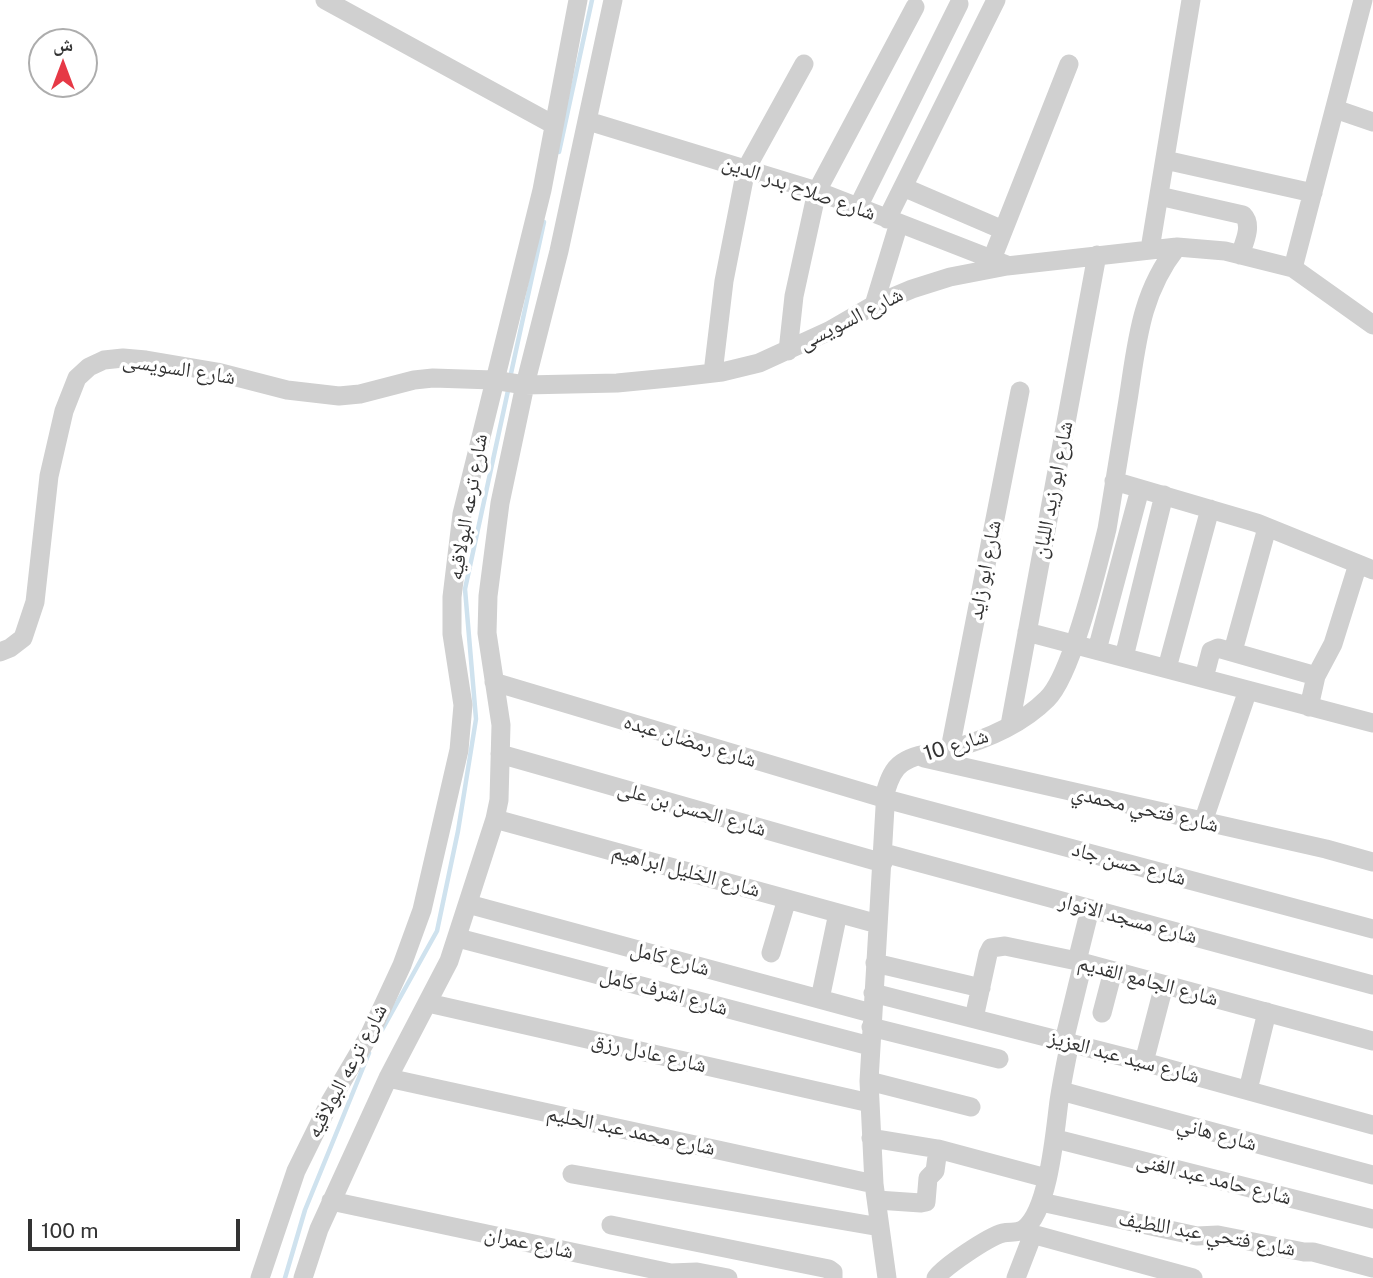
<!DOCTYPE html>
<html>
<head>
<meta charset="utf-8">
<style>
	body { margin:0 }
	#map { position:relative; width:1373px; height:1278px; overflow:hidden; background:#fff; font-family:"Public Sans","Noto Naskh Arabic",sans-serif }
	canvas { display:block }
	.north { position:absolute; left:28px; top:28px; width:70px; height:70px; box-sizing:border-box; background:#fff; border:2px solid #adadad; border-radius:50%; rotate:0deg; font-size:19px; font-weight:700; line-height:28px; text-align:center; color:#333 }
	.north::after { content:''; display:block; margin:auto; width:24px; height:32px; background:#e63946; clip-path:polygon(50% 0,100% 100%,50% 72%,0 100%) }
	.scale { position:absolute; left:28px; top:1219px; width:212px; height:32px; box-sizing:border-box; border:4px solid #333; border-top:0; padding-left:9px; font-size:21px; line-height:24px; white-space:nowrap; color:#333; -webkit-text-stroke:5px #fff; paint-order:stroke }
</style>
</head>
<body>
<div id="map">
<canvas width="1373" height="1278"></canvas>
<div class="north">ش</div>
<div class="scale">100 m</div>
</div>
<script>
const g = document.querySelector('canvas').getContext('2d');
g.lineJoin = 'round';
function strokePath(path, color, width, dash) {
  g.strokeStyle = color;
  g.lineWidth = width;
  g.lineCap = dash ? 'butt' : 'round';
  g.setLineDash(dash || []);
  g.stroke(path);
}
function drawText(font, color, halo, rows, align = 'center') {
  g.font = font + ' "Public Sans","Noto Naskh Arabic",sans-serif';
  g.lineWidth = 7;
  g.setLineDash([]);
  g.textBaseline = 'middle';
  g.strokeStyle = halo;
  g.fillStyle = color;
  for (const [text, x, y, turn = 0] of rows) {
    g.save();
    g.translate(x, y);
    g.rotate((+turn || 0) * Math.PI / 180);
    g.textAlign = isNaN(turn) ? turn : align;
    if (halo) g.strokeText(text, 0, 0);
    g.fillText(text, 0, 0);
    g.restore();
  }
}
strokePath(new Path2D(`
	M559,152L592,0
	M510,378L544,222
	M382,1030L437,931L458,831L476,719L465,589L509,386
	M285,1278L305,1210L369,1053`), '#cfe2ee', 4.5);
strokePath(new Path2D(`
	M325,0L554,125
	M1335,109L1373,122
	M588,121L817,191L1007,265
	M1165,160L1313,193
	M903,187L1003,230
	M1159,196L1243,215C1253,225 1244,243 1240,255
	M858,207L959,4
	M887,219L996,0
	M1150,249L1191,0
	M992,259L1069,64
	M1293,268L1363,0
	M874,305L899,223
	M788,351L794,296L817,191L915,7
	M713,373L724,281L746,169L804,64
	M1114,481L1257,523L1373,570
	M1027,632L1373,723
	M1097,650L1140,489
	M1233,651L1267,528
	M0,652L10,648L23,638L35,602L49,476L64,411L77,378L89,367L104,360L123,358L146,360L217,372L287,390L339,396L360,394L414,380L433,378L493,380L525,385L617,383L679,377L722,372L759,363L829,331L874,305L912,289L950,277L1007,266L1177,247L1225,251L1293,268L1373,325
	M1124,657L1164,495
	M1167,668L1210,509
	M1204,678L1211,651L1218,648L1316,676
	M494,682L886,799L1373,929
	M1309,707L1316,676L1333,644L1358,564
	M1010,725L1097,255
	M950,749L1020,391
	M500,754L883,863
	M924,758L1326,849L1373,862
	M495,819L878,924
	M1203,822L1248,690
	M884,853L1373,985
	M468,904L871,1013
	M458,938L870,1046
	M771,953L787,899
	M1077,961L1090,909
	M875,963L981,988
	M873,993L1144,1062L1373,1125
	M820,999L838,913
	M428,1003L870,1103
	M1102,1013L1113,971
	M974,1018L988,954L991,948L1005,946L1077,961L1373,1041
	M871,1027L999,1059
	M1064,1041L1083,963
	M1144,1062L1164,985
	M388,1078L874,1184
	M869,1081L971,1107
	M1248,1090L1267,1012
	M1061,1091L1373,1175
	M871,1138L938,1149L1046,1178
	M1056,1139L1373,1219
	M572,1174L880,1227
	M877,1200L921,1203L926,1202L928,1178L935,1171L938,1149
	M331,1201L671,1273L697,1272L728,1278
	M1041,1202L1197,1236L1218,1235L1304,1252H1313L1373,1268
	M611,1225L829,1269L833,1272V1278
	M1021,1231L1193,1278
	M260,1278L296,1171L330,1102L370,1034L402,965L422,910L459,750L463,705L452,634V597L462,514L542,190L578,0
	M303,1278L319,1229L388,1078L449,961L495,819L499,800L501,725L487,633L488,596L500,503L525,385L559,251L613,0
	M887,1278L874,1184L869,1081L886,790C889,780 893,769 902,763C915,754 933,753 948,750C982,741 1021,725 1047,699C1072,675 1098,565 1107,529C1114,486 1121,443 1128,400C1137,343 1140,294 1177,247
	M936,1278C945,1266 988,1237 1003,1233C1010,1231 1017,1234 1024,1229C1049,1210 1055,1131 1059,1101C1062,1081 1066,1062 1070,1042
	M1016,1278L1033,1234`), '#d0d0d0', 19);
drawText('21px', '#333', '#fff', [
	["شارع صلاح بدر الدين",799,188,19],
	["شارع السويسى",851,319,-27],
	["شارع السويسى",179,369,9],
	["شارع ابو زيد اللبان",1053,490,-79],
	["شارع ترعه البولاقيه",468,507,-80],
	["شارع ابو زايد",985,570,-79],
	["شارع رمضان عبده",690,741,17],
	["شارع 10",956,745,-17],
	["شارع الحسن بن على",692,809,16],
	["شارع فتحي محمدي",1145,809,13],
	["شارع حسن جاد",1129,864,15],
	["شارع الخليل ابراهيم",686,871,15],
	["شارع مسجد الانوار",1128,919,15],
	["شارع كامل",670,959,15],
	["شارع الجامع القديم",1148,981,15],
	["شارع اشرف كامل",664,992,15],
	["شارع عادل رزق",649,1053,13],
	["شارع سيد عبد العزيز",1124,1057,15],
	["شارع ترعه البولاقيه",347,1071,-62],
	["شارع محمد عبد الحليم",631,1131,12],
	["شارع هاني",1217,1134,15],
	["شارع حامد عبد الغنى",1214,1179,14],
	["شارع فتحي عبد اللطيف",1207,1234,10],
	["شارع عمران",529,1243,12]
]);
</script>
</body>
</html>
